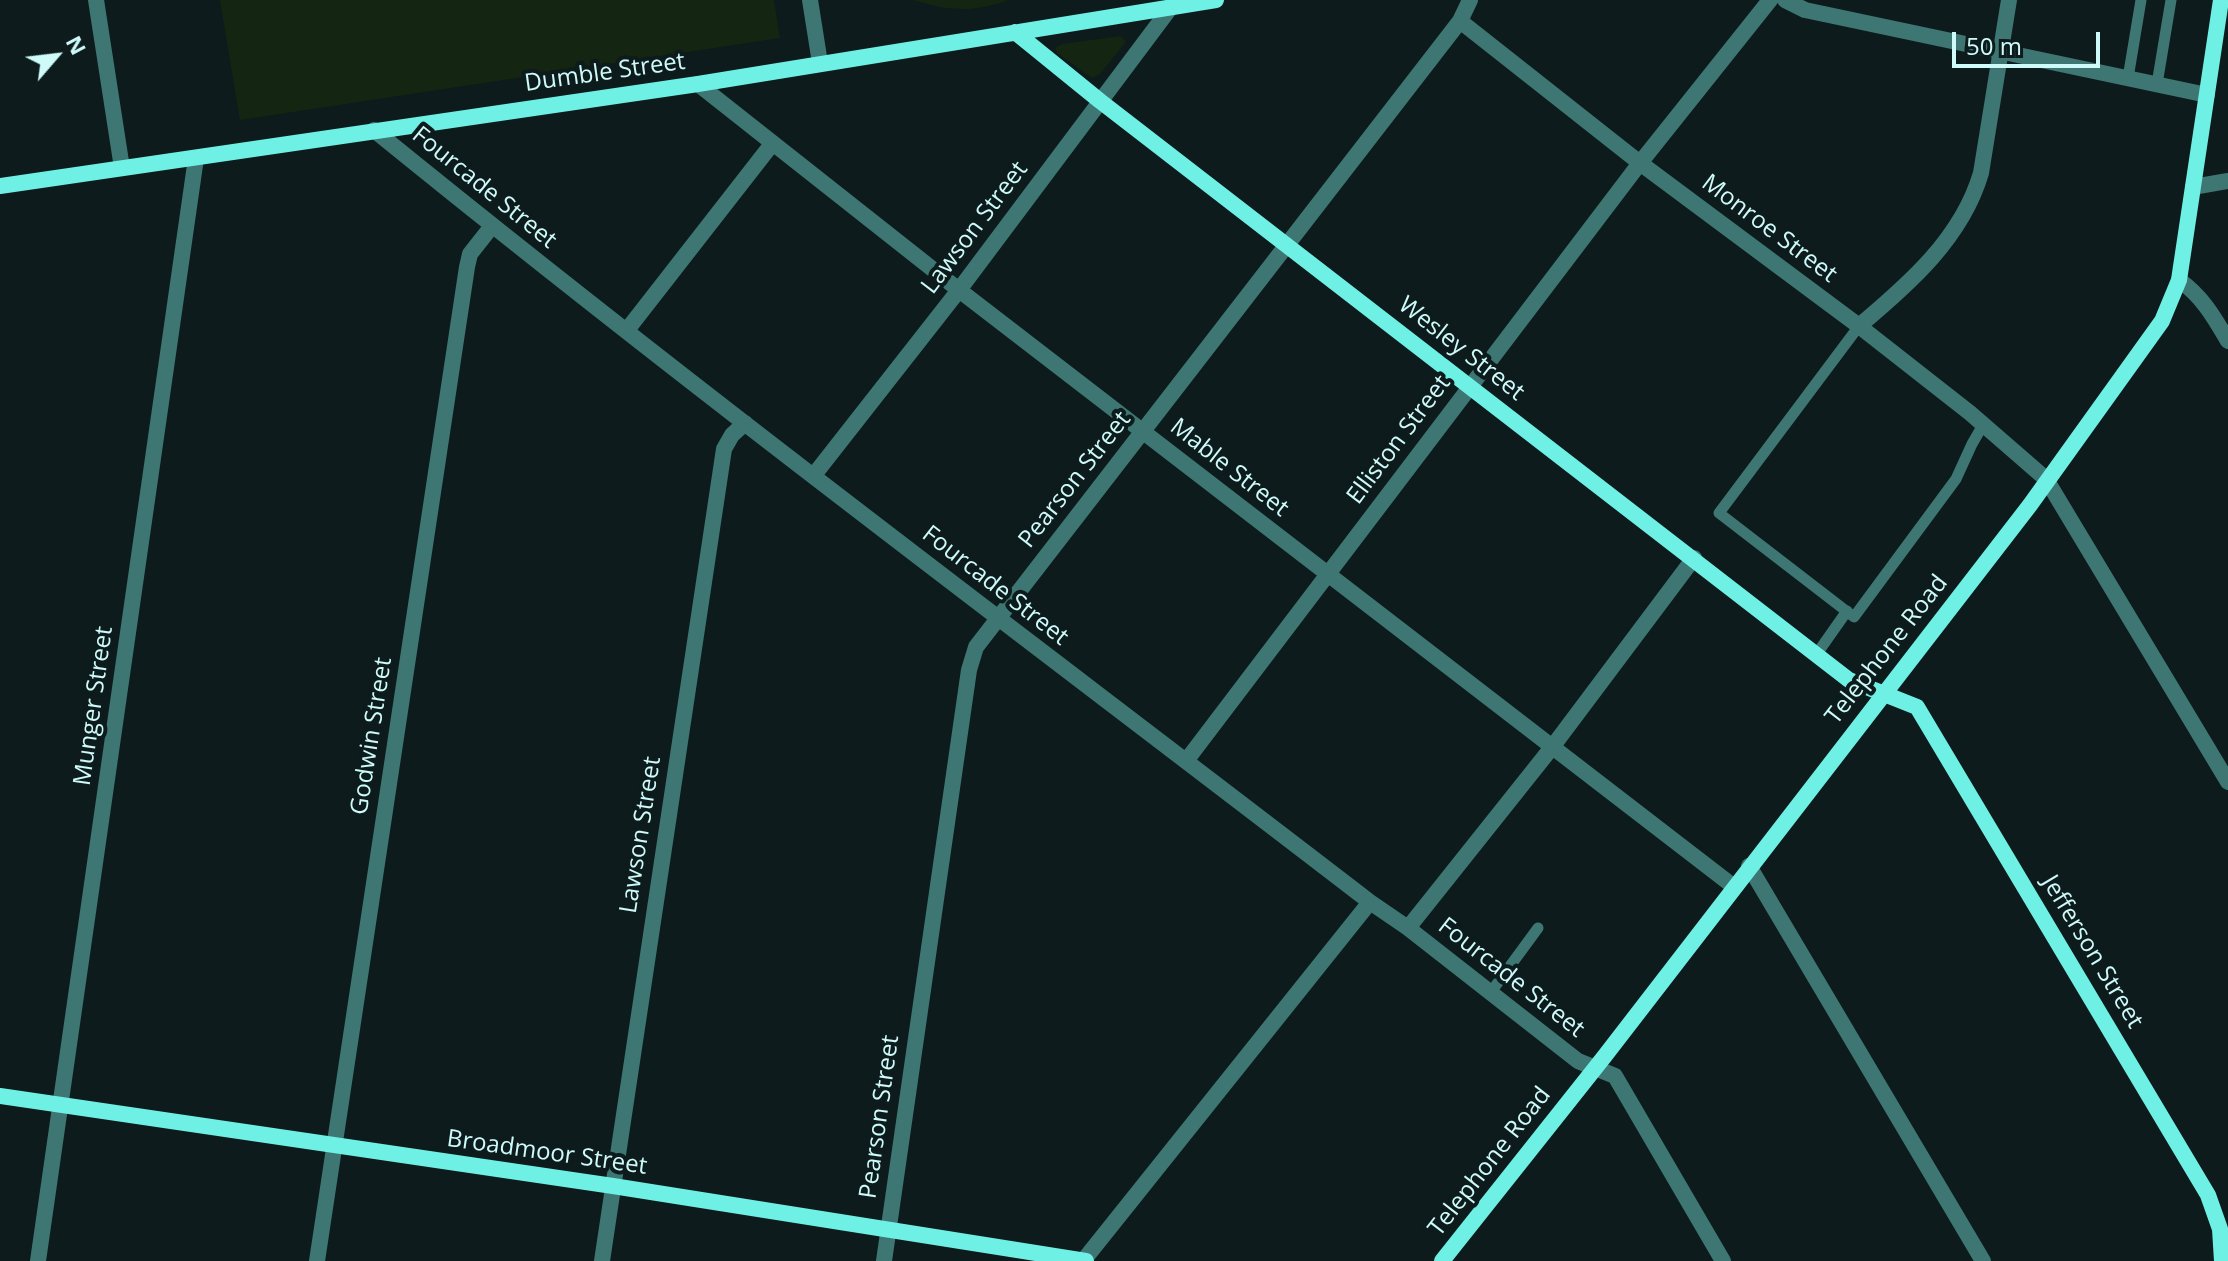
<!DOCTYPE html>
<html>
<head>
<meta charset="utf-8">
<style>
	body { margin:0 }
	#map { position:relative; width:2228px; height:1261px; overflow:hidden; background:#0d1b1c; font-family:"Open Sans",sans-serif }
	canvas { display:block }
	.north { position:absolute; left:16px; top:16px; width:80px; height:80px; -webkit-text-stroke:6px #0d1b1c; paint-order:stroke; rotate:62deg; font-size:22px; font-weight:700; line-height:32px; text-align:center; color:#cefafa }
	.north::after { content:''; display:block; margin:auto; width:28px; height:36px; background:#cefafa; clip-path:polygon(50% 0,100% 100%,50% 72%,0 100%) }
	.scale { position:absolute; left:1952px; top:32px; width:148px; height:36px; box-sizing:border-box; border:4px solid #cefafa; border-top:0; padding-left:10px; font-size:24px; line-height:28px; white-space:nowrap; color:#cefafa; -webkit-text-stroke:6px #0d1b1c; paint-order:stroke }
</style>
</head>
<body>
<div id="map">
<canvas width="2228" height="1261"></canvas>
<div class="north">N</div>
<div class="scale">50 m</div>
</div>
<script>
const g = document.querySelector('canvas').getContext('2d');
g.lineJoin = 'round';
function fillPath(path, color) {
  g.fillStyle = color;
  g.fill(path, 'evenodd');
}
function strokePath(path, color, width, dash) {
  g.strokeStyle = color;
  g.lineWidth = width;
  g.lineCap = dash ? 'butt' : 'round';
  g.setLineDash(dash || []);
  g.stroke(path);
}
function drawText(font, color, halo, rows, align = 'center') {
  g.font = font + ' "Open Sans",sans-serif';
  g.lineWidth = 8;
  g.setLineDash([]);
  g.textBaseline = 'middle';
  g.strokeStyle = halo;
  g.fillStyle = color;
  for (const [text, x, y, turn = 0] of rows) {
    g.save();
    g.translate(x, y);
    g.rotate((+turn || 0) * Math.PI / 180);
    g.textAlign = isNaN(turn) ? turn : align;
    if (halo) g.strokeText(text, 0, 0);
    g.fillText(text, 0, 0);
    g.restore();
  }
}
fillPath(new Path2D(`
	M220,0H774L780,38L240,120Z
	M913,0H1009C972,13 949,11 913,0Z
	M1121,36L1126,42L1100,74L1092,78L1057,53L1055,48L1062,44Z`), '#142511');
strokePath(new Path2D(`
	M2128,78L2141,0
	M2157,84L2171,0
	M1859,326L1719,513L1854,617L1956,479L1972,444L1983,425
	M1816,655L1847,611
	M1491,992L1538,928`), '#3d7672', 11);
strokePath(new Path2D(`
	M96,0L122,168
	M810,0L820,63
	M1785,0L1805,10L2207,95
	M1460,21L1640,163L1859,326L1970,413L2046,479L2228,782
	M698,84L959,290L1733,886
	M374,130C700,395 1037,646 1370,902L1408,928L1578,1061L1615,1076L1723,1261
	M2193,187L2228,181
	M2179,280C2202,296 2214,317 2228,341
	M1859,326C1909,284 1962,238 1981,173L2009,0
	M627,330L772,144
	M814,475L959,290L1171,7
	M1186,761L1640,163L1770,0
	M1749,866L1983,1261
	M1408,928L1553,746L1694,558
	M38,1261L196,158
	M317,1261L467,267L470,254L492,226
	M602,1261L724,449L732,435L745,423
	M884,1261L969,670L976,647L1460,21L1470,0
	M1083,1261L1370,902`), '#3d7672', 16);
strokePath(new Path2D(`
	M1015,32L1100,101L1849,680L1917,707L2208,1195L2220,1229L2222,1261
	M0,186L698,84L1216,0
	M0,1096L613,1186L1086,1261
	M1442,1261L1604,1057L2030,505L2162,321L2179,280L2221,0`), '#6ff0e5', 16);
drawText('24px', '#cefafa', '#0d1b1c', [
	["Dumble Street",605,73,-8],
	["Fourcade Street",484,188,39],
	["Lawson Street",975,228,-53],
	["Monroe Street",1769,229,37],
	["Wesley Street",1461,349,38],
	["Elliston Street",1399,440,-53],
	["Mable Street",1229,468,38],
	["Pearson Street",1075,480,-52],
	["Fourcade Street",995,586,38],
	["Telephone Road",1887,650,-52],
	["Munger Street",94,706,-82],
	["Godwin Street",372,736,-81],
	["Lawson Street",641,835,-81],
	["Jefferson Street",2092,952,59],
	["Fourcade Street",1511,978,38],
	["Pearson Street",880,1117,-82],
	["Broadmoor Street",547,1153,8],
	["Telephone Road",1490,1162,-52]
]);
</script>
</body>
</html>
